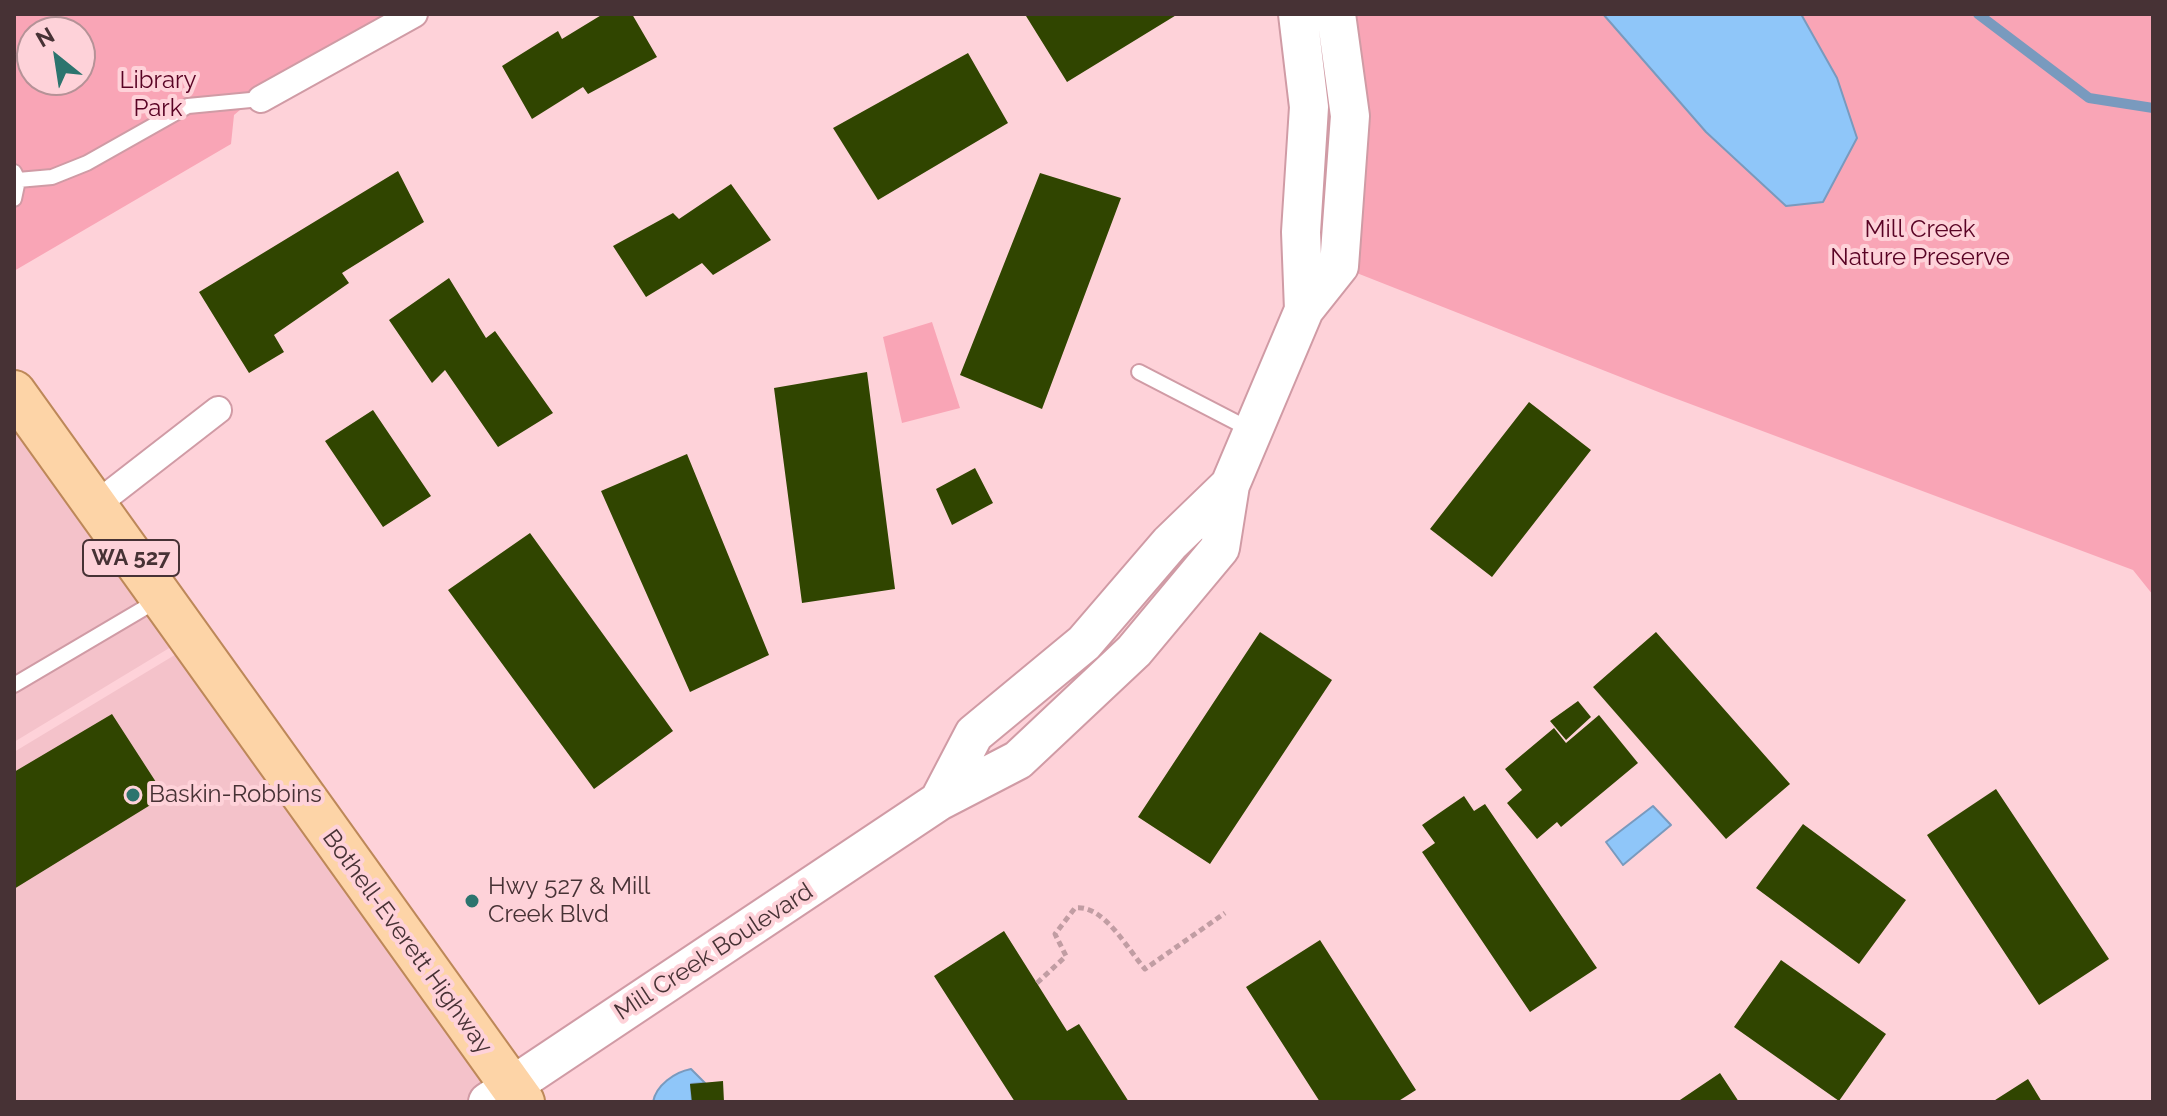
<!DOCTYPE html>
<html>
<head>
<meta charset="utf-8">
<style>
	body { margin:0 }
	#map { position:relative; width:2167px; height:1116px; overflow:hidden; background:#fed2d9; font-family:Raleway,sans-serif }
	canvas { display:block }
	.frame { position:absolute; inset:0; border:16px solid #473235; pointer-events:none }
	.north { position:absolute; left:16px; top:16px; width:80px; height:80px; box-sizing:border-box; background:#fed2d9; border:2px solid #b59297; border-radius:50%; rotate:330deg; font-size:22px; font-weight:700; line-height:32px; text-align:center; color:#473235 }
	.north::after { content:''; display:block; margin:auto; width:28px; height:36px; background:#2c746e; clip-path:polygon(50% 0,100% 100%,50% 72%,0 100%) }
</style>
</head>
<body>
<div id="map">
<canvas width="2167" height="1116"></canvas>
<div class="frame"></div>
<div class="north">N</div>
</div>
<script>
const g = document.querySelector('canvas').getContext('2d');
g.lineJoin = 'round';
function fillPath(path, color) {
  g.fillStyle = color;
  g.fill(path, 'evenodd');
}
function strokePath(path, color, width, dash) {
  g.strokeStyle = color;
  g.lineWidth = width;
  g.lineCap = dash ? 'butt' : 'round';
  g.setLineDash(dash || []);
  g.stroke(path);
}
function drawText(font, color, halo, rows, align = 'center') {
  g.font = font + ' Raleway,sans-serif';
  g.lineWidth = 8;
  g.setLineDash([]);
  g.textBaseline = 'middle';
  g.strokeStyle = halo;
  g.fillStyle = color;
  for (const [text, x, y, turn = 0] of rows) {
    g.save();
    g.translate(x, y);
    g.rotate((+turn || 0) * Math.PI / 180);
    g.textAlign = isNaN(turn) ? turn : align;
    if (halo) g.strokeText(text, 0, 0);
    g.fillText(text, 0, 0);
    g.restore();
  }
}
fillPath(new Path2D(`
	M14,426L171,647L14,742Z
	M193,644L511,1085L488,1102H14V752Z`), '#f4c2ca');
fillPath(new Path2D(`
	M14,14H386L265,89L234,115L231,144L14,271ZM32,32H80V80H32Z
	M1336,14H2153V595L2133,570L1661,393L1339,266Z
	M932,322L960,408L902,423L883,337Z`), '#f9a5b6');
const water = new Path2D(`
	M1603,14H1801L1837,78L1857,138L1823,202L1786,206L1706,132Z
	M1653,806L1671,825L1623,865L1606,842Z
	M691,1069L705,1083L691,1084L692,1102H653C656,1085 675,1072 691,1069Z`);
fillPath(water, '#8fc6f9');
strokePath(water, '#799abe', 2);
strokePath(new Path2D(`
	M1978,14L2089,98L2153,108`), '#799abe', 10);
fillPath(new Path2D(`
	M603,14H632L657,57L588,94L583,87L532,119L502,66L558,31L562,39Z
	M1029,14H1178L1067,82L1026,16Z
	M968,53L1008,123L878,200L833,128Z
	M398,171L424,222L342,273L349,283L274,335L284,352L249,373L199,292Z
	M1040,173L1121,198L1042,409L960,375Z
	M731,184L771,240L713,275L702,263L646,297L613,246L673,213L679,219Z
	M449,278L486,338L495,331L553,413L498,447L445,370L432,383L389,320Z
	M867,372L895,589L802,603L774,388Z
	M1529,402L1591,450L1492,577L1430,529Z
	M373,410L431,496L383,527L325,441Z
	M687,454L769,655L690,692L601,491Z
	M975,468L993,503L952,525L936,489Z
	M530,533L673,731L594,789L448,590Z
	M1260,632L1332,680L1210,864L1138,817Z
	M1656,632L1790,784L1726,839L1593,687Z
	M1578,701L1591,717L1566,740L1550,721Z
	M112,714L165,796L14,889V772Z
	M1599,715L1638,763L1561,827L1557,822L1537,839L1507,803L1522,790L1505,769L1554,728L1566,743Z
	M1996,789L2109,959L2039,1005L1927,835Z
	M1464,796L1474,811L1485,804L1597,968L1530,1012L1422,852L1435,843L1422,825Z
	M1803,824L1906,900L1859,964L1756,888Z
	M1004,931L1067,1031L1079,1024L1129,1102H1015L934,976Z
	M1320,940L1416,1090L1397,1102H1320L1246,987Z
	M1781,960L1886,1034L1839,1101L1734,1027Z
	M1720,1073L1739,1102H1677Z
	M2028,1079L2042,1102H1992Z
	M723,1081L724,1102H692L690,1084Z`), '#304500');
const lane = new Path2D(`
	M18,180L52,177L87,163L188,106L261,99
	M14,199L18,180L14,172
	M1139,372L1253,431
	M14,685L158,600`);
const street = new Path2D(`
	M261,99L414,14
	M93,507L218,410`);
const secondary = new Path2D(`
	M1298,14L1309,107L1301,232L1304,310
	M939,801L974,734L1084,643L1170,543L1230,485
	M488,1102L939,801L1018,760L1134,651L1220,548L1230,485L1304,310L1339,266L1350,116L1336,14`);
const primary = new Path2D(`
	M14,392L523,1102`);
strokePath(lane, '#d09ba5', 18);
strokePath(street, '#d09ba5', 30);
strokePath(secondary, '#d09ba5', 42);
strokePath(primary, '#bd8859', 46);
strokePath(new Path2D(`
	M1037,983L1066,956L1055,934L1075,908C1104,904 1128,950 1145,969L1225,913`), '#c19da3', 5, [6, 4]);
strokePath(lane, '#fff', 14);
strokePath(street, '#fff', 26);
strokePath(secondary, '#fff', 38);
strokePath(primary, '#fdd4a7', 42);
for (const [x, y, r, color] of [
	[133,795,8,"#2c746e"],
	[472,901,8,"#2c746e"]
]) {
  const dot = new Path2D();
  dot.arc(x, y, r, 0, 2 * Math.PI);
  g.fillStyle = color;
  g.fill(dot);
  strokePath(dot, '#fed2d9', 3);
}
for (const [x, y, w] of [
	[131,558,96]
]) {
  const box = new Path2D();
  box.roundRect(x - w / 2, y - 18, w, 36, 6);
  g.fillStyle = '#fed2d9';
  g.fill(box);
  strokePath(box, '#473235', 2);
}
drawText('bold 22px', '#473235', null, [
	["WA 527",131,558]
]);
drawText('24px', '#590324', '#fed2d9', [
	["Library",158,81],
	["Park",158,109],
	["Mill Creek",1920,230],
	["Nature Preserve",1920,258]
]);
drawText('24px', '#473235', '#fed2d9', [
	["Baskin-Robbins",149,795],
	["Hwy 527 & Mill",488,887],
	["Creek Blvd",488,915]
], 'left');
drawText('24px', '#473235', '#fed2d9', [
	["Bothell-Everett Highway",407,942,54],
	["Mill Creek Boulevard",714,952,-33]
]);
</script>
</body>
</html>
